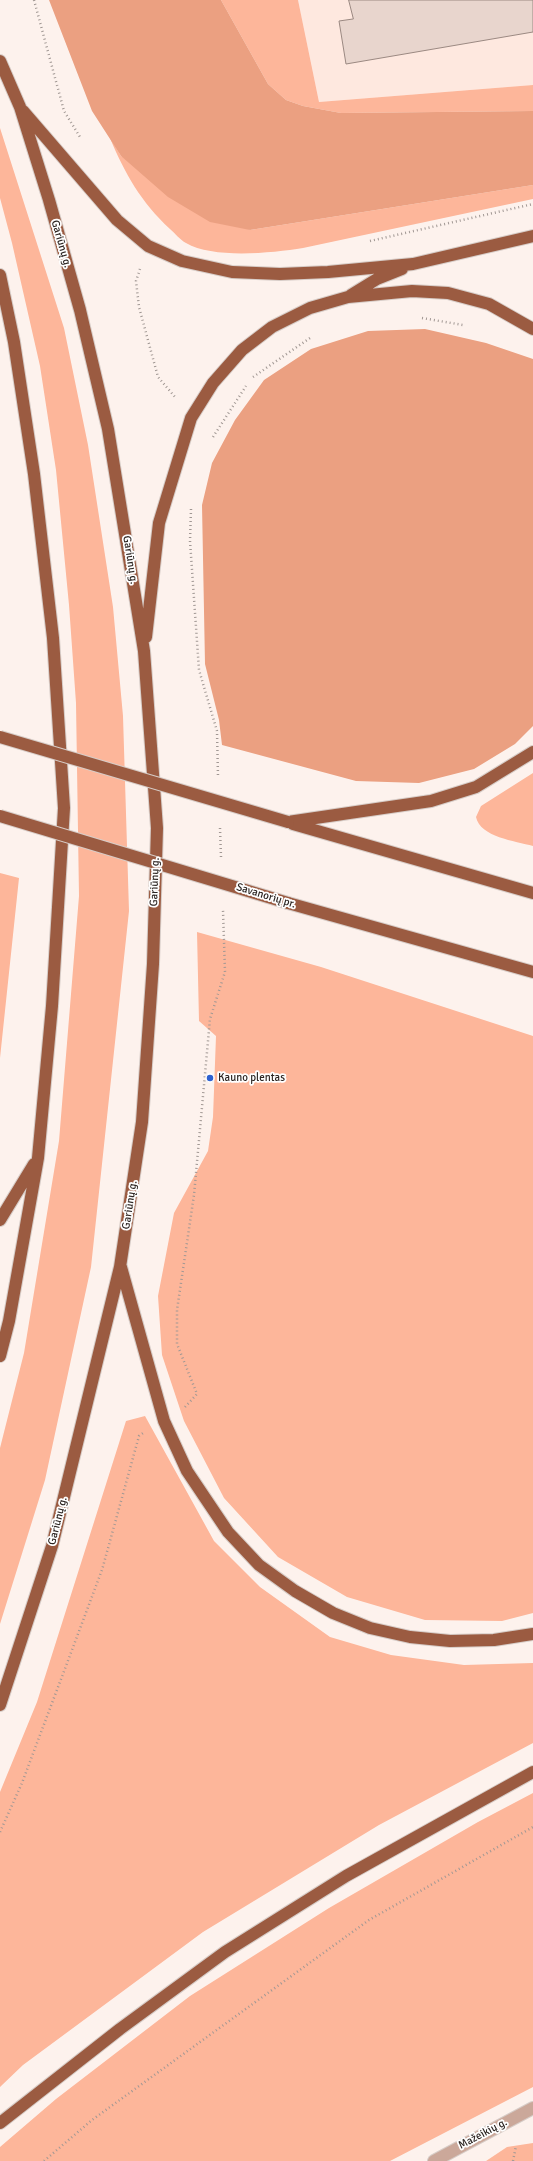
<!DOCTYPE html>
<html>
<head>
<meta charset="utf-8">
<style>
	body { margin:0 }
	canvas { display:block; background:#fdf2ed }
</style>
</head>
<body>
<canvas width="533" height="2161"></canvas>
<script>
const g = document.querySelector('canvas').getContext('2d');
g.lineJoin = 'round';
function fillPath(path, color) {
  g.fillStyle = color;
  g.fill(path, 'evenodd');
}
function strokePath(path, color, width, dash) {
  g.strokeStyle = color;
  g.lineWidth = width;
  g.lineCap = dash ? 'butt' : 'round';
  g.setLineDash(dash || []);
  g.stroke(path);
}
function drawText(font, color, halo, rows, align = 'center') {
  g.font = font + ' Signika,sans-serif';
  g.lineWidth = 3.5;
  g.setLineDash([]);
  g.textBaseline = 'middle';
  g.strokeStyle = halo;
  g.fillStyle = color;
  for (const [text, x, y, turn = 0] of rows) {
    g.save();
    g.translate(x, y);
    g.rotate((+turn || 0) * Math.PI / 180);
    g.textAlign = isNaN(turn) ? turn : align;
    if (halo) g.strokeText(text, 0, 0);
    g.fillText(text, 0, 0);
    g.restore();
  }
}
fillPath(new Path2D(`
	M298,0H533V85L319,102Z`), '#fee8df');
fillPath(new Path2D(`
	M221,0H298L319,102L533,85V111L341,113L303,106L286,100L268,84Z
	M0,128L64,328L88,445L113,607L123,716L129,911L91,1267L45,1480L0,1624V1448L24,1353L59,1141L79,896L76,703L69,605L56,470L40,366L12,243L0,198Z
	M110,138L121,156L250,230L533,185V199L303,248C272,253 213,259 186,243C180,240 175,233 170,229C141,202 125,174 110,138Z
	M533,773V846C515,841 480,837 476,817L481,806Z
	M0,873L19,878L0,1058Z
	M197,932L321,967L533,1036V1613L502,1621L425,1620L347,1597L278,1557L224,1498L184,1421L162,1355L158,1296L174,1213L208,1151L213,1117L216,1036L199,1021Z
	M145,1416L214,1541L260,1587L330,1637L391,1655L464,1665L533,1663V1743L379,1825L203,1932L23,2065L0,2087V1792L37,1702L126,1421Z
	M533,1793V2087L390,2161H0V2147L56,2099L190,1996L329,1908L478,1822Z
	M533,2143V2161H486L507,2147Z`), '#fdb69a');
fillPath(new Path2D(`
	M49,0H221L268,84L286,100L303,106L341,113L533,111V185L250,230L210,222L168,197L121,156L92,111Z
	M425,329L486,343L533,359V726L515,744L474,769L419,783L356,781L222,745L219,720L205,664L202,505L212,463L235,420L264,380L311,349L368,331Z`), '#eba081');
const building = new Path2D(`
	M349,0H533V32L346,64L339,21L353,19Z`);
fillPath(building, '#e8d5cd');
strokePath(building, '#9b8982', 1);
const minor = new Path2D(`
	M434,2161L533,2108`);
const trunk = new Path2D(`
	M0,61L20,107L49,200L80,310L108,429L144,651L157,828L153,964L142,1122L120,1267L52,1546L0,1705
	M23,111L117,220L148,246L182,261L232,272L280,274L328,272L413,264L533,236
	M0,275L14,342L34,474L53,638L64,808L52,1006L38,1158L9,1321L0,1356
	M351,295L377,279L402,269
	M146,637L159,523L191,418L213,383L242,350L272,327L310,308L348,297L412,291L448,293L489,304L533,329
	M288,822L431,801L476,787L533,752
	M293,824L533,893
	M288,903L533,972
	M0,1220L34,1164
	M121,1267L164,1421L187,1471L228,1532L259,1565L295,1591L333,1613L370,1628L410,1637L450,1641L494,1640L533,1634
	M0,2123L120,2029L225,1952L346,1876L533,1772`);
strokePath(minor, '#d7cdc8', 14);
strokePath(trunk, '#d7cdc8', 14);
strokePath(new Path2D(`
	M34,0L64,111L80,137
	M370,241L533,204
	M140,269L136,281L139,307L158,377L175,397
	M422,318L463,325
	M253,377L310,338
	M213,437L246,386
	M191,509L190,541L199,670L217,731L218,777
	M220,828L221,857
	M185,1407L197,1394L177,1344V1310L194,1195L210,1019L225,972L223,910
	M0,1832L22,1783L102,1570L139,1436L143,1433
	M44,2161L92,2120L369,1920L533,1827
	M513,2161L516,2146`), '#a19894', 2.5, [1, 3]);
strokePath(minor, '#cba89a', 12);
strokePath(trunk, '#9b5b41', 12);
const trunkBridge = new Path2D(`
	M0,737L288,822
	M0,816L288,903`);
strokePath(trunkBridge, '#d7cdc8', 14, []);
strokePath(trunkBridge, '#9b5b41', 12);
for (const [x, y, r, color] of [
	[210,1078,4,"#2e61d0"]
]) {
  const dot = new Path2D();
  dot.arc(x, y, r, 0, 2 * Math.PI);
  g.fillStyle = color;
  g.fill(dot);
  strokePath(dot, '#fff', 1.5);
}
drawText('11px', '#2c2522', '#fff', [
	["Gariūnų g.",61,244,74],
	["Gariūnų g.",130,560,81],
	["Gariūnų g.",155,882,-88],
	["Savanorių pr.",266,896,17],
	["Gariūnų g.",130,1205,-81],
	["Gariūnų g.",58,1521,-76],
	["Mažeikių g.",483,2134,-28]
]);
drawText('11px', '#2c2522', '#fff', [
	["Kauno plentas",218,1078]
], 'left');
</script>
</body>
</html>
